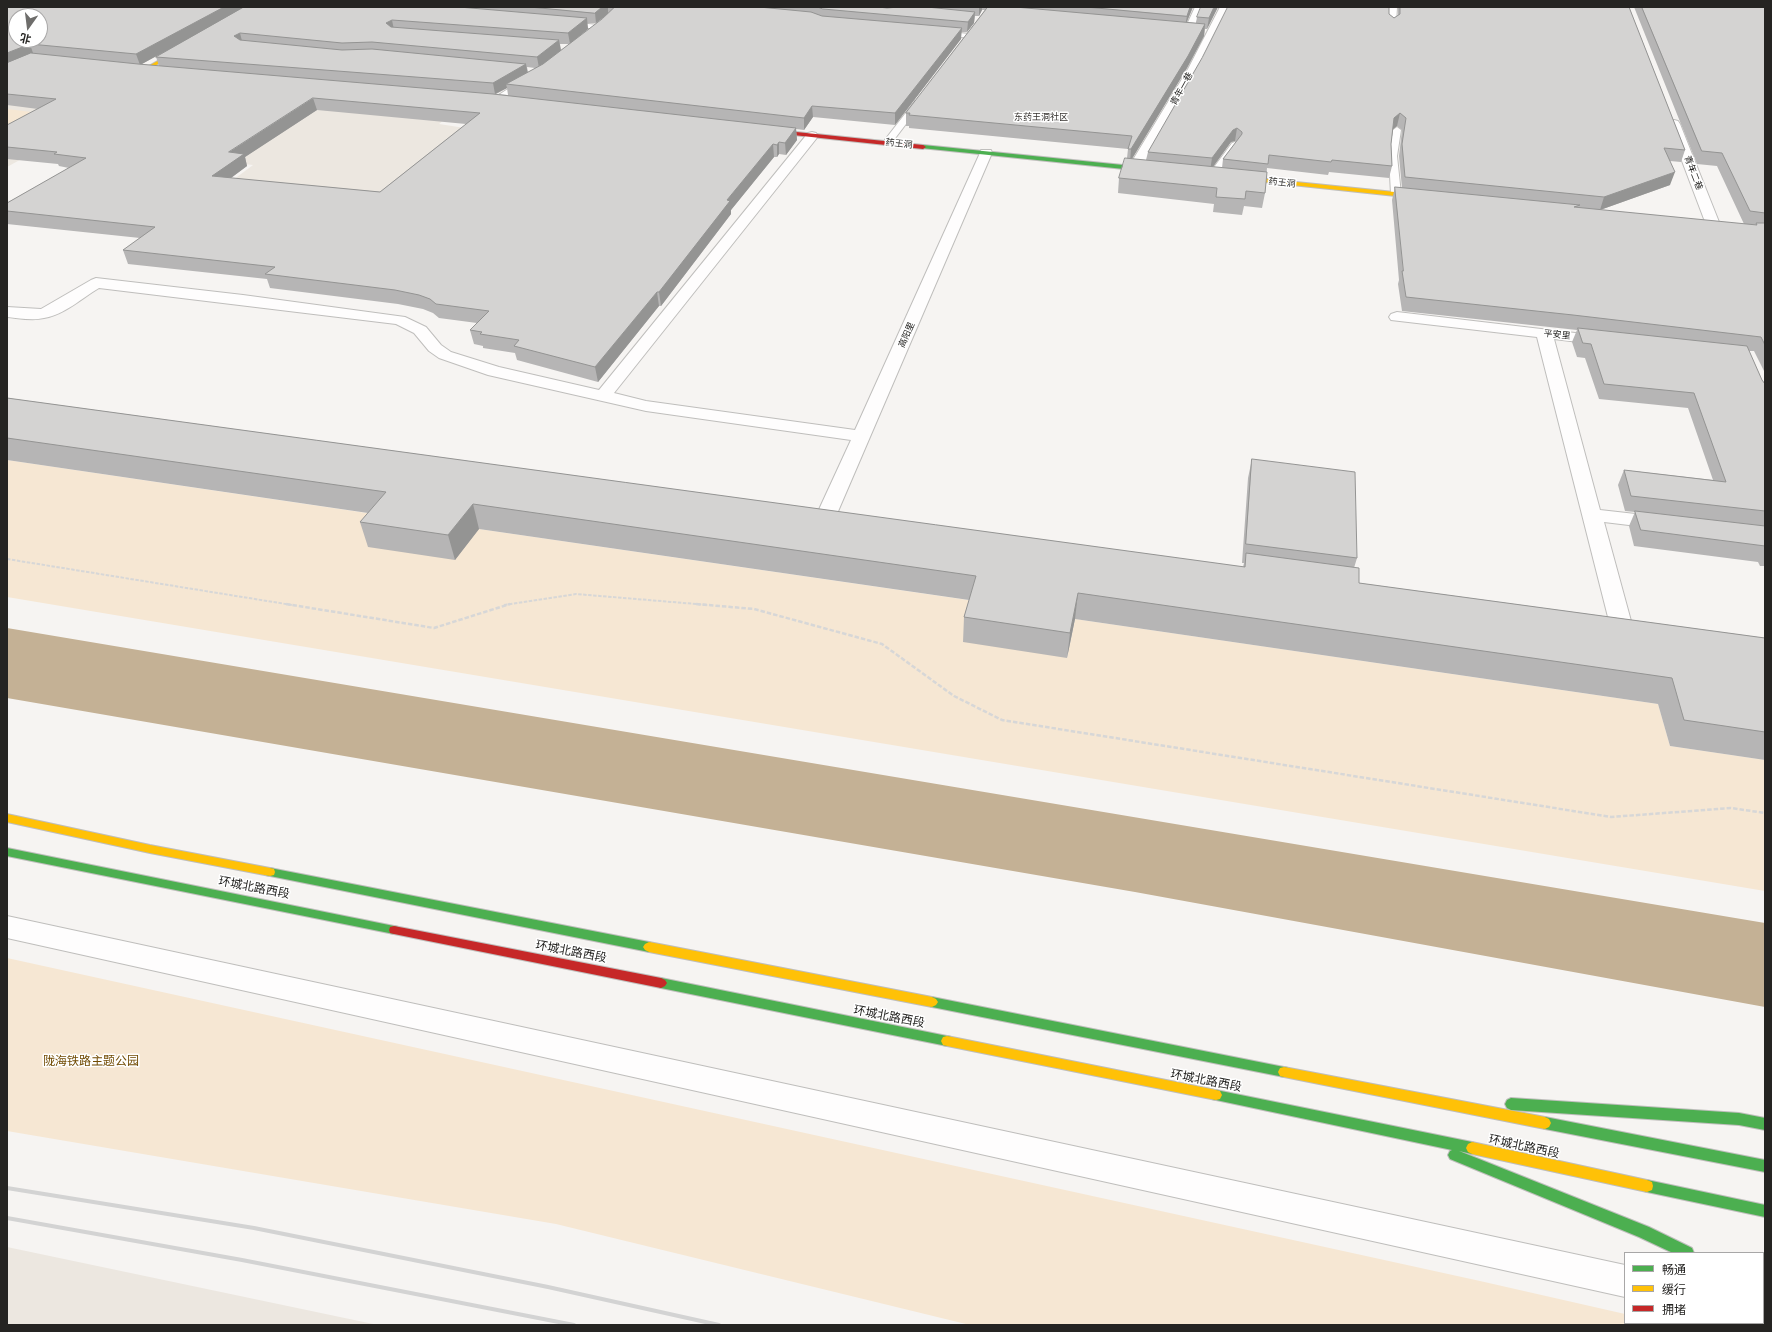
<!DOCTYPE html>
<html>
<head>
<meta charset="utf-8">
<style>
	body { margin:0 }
	#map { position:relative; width:1772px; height:1332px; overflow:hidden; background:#f6f4f2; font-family:Arial,"Noto Sans SC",sans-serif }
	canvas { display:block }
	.frame { position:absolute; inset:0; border:8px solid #252422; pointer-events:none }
	.legend { position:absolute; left:1624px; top:1252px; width:140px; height:72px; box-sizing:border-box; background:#fff; border:1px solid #a8a7a7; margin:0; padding:5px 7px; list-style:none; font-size:12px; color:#252422 }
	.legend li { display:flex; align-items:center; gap:8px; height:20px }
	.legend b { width:20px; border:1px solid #a8a7a7 }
	.north { position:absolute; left:8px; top:8px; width:40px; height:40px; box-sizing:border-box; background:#fff; border:1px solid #a8a7a7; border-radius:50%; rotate:194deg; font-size:11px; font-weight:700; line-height:16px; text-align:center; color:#252422 }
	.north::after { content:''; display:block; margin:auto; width:14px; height:18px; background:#6e6d6b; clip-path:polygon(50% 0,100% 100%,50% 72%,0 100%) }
</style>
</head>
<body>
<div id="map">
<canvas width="1772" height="1332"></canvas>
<div class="frame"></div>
<ul class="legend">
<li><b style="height:5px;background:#4caf50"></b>畅通</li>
<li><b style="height:5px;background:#ffc107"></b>缓行</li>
<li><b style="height:5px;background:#c62828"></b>拥堵</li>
</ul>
<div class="north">北</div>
</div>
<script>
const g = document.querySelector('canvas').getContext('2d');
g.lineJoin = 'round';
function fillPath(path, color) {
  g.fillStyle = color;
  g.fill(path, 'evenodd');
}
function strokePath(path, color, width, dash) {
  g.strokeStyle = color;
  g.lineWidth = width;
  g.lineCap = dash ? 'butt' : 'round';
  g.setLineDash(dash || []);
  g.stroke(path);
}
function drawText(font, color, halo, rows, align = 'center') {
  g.font = font + ' Arial,"Noto Sans SC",sans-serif';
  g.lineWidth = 3;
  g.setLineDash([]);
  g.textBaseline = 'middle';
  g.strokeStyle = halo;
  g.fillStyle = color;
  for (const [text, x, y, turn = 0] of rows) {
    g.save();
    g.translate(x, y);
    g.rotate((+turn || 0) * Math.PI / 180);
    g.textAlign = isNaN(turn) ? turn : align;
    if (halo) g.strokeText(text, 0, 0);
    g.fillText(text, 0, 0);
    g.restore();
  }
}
fillPath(new Path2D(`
	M7,75L457,109L439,124L465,128L379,200L229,183L253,165L103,149L38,150L7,167Z
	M7,1247L378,1325H7Z`), '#ece7e0');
fillPath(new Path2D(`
	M7,109L40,113L7,130Z
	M7,460L394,517L368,547L479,529L975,601L1067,658L1075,619L1658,704L1670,746L1765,760V891L7,597Z
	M7,958L1480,1281L1625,1314V1323H1663L1672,1325H970L556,1224L7,1131Z`), '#f6e7d3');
fillPath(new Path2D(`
	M7,628L1765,923V1007L1135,892L7,698Z`), '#c4b195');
const lane = new Path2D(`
	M1195,7H1203L1192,31L1191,33H1185L1184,31Z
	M1389,7H1397L1396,25L1392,27L1388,25Z
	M564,22L600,25L604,27L600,29L567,26H564Z
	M938,31L970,34L974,36L970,38L941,35L937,33Z
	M523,79H529L530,81L498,102H495L491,100Z
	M915,101H921L922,103L890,145H884L883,143L884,141Z
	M1397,127L1401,130L1397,156L1401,194L1396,197L1391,194L1389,156L1393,130Z
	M1235,142L1239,145L1215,178H1209L1207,176L1209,174L1232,143Z`);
const street = new Path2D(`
	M1220,7H1230L1199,69L1142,168L1140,171H1130L1128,168L1188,69Z
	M1674,120L1678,121L1680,124L1721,227L1719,230L1714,231L1709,230L1707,227L1668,124L1670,121Z
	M812,132L816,133L818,136L816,139L614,393L646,401L855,430L980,153L981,150H991L992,153L836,516L833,520L826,522L819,520L816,516L851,440L646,411L488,375L439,358L429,351L414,333L396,324L99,288C82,298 64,315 44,318C32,321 19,318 7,317V307L41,309L91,280L96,278L243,295L405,317L426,327L441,345L451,352L499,367L599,390L808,133Z
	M1397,312L1609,337L1611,340L1609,343L1603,345L1554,339L1600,510L1662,517L1669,519L1672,523L1669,527L1662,529L1604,522L1631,621L1627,626L1620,628L1613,626L1609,621L1537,337L1391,320L1389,317L1391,314Z
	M7,916L1625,1265V1297L7,938Z
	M1763,1294H1765V1325H1756L1752,1323H1763Z`);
const fast = new Path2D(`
	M923,145L1153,168L1156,170L1153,172L921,148V146Z
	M7,848L394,926L398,927L399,930L398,933L394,934L7,856Z
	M270,868L649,942L653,944L655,947L653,950L649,952L270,876L266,875L265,872L266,869Z
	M661,978L947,1036L951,1037L953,1041L951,1045L947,1046L661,988L657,986L655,983L657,980Z
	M932,997L1284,1067L1288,1068L1290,1072L1288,1076L1284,1077L932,1007L928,1005L926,1002L928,999Z
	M1216,1090L1472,1142L1476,1144L1478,1148L1476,1152L1472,1154L1459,1151L1649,1227L1692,1248L1694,1253H1673L1639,1237L1450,1159L1448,1155L1450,1151L1452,1150L1216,1100L1212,1099L1210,1095L1212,1091Z
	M1511,1098L1739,1113L1765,1118V1130L1739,1125L1511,1110L1507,1108L1505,1104L1507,1100Z
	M1545,1117L1765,1160V1172L1545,1129L1541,1127L1539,1123L1541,1119Z
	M1647,1180L1765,1205V1217L1647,1192L1642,1190L1641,1186L1642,1182Z
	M1763,1284L1765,1285V1299L1763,1298Z`);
const slow = new Path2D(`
	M182,47L186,48L144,72L140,71Z
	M1237,176L1424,195L1427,197L1424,199L1235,179V177Z
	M7,814L150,845L270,868L274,869L275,872L274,875L270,876L150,853L7,822Z
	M649,942L932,997L936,999L938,1002L936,1005L932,1007L649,952L645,950L643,947L645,944Z
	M947,1036L1216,1090L1220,1091L1222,1095L1220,1099L1216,1100L947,1046L943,1045L941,1041L943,1037Z
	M1284,1067L1545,1117L1549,1119L1551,1123L1549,1127L1545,1129L1284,1077L1280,1076L1278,1072L1280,1068Z
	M1472,1142L1647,1180L1652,1182L1653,1186L1652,1190L1647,1192L1472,1154L1468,1152L1466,1148L1468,1144Z`);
const jam = new Path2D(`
	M767,129L923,145L926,147L923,149L765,132V130Z
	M394,926L661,978L665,980L667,983L665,986L661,988L394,934L390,933L389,930L390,927Z`);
strokePath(lane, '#bfbebc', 2);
strokePath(street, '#bfbebc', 2);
strokePath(fast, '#bfbebc', 2);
strokePath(slow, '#bfbebc', 2);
strokePath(jam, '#bfbebc', 2);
strokePath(new Path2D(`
	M7,559L292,605
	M504,605L576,594L708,605`), '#d7d7d7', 2, [3.5, 1.5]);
strokePath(new Path2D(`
	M286,604L434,628L510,604
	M696,604L754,609L882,644L954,696L1002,720L1611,817L1731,808L1765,813`), '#d7d7d7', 2.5, [4.5, 2]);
fillPath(lane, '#fefdfd');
fillPath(street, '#fefdfd');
fillPath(fast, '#4caf50');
fillPath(slow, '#ffc107');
fillPath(jam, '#c62828');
strokePath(new Path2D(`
	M7,1188L254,1228L548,1287L719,1325
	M7,1218L242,1260L574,1325`), '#d3d3d3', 4);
fillPath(new Path2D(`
	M7,7H1193L1187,22L1196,23L1197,17L1218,7L1207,29H1205L1204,36L1187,68L1132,159L1146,160L1148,152L1389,14L1394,18L1398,15V7H1629L1685,150L1681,162L1670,161V185L1600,210L1744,224L1717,166L1697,164L1634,7H1765V373L1754,351H1749L1762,380L1765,384V566H1760L1758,562L1634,546L1629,526L1635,512L1625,511L1618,485L1624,470L1713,480L1688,408L1599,399L1585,358L1577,357L1572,342L1577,330L1402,311L1398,284L1399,280L1392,200L1395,187L1402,188L1399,156L1402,130L1397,126L1393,129L1391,144L1392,166L1389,178L1329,172L1328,175L1267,168L1265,193L1262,208L1244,206L1242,215L1213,212L1214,204L1118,193L1119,178L1127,158L1128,149L909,128V126H906V113L985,10H982L979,16H975L974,23L967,32H961V39L895,125L813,117L804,130L796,129L797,140L786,155L779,154L777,157H774L731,210V214L661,306H659L598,382L517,360L515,353L483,348V346L474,344L470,330L477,323L439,318L433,313L423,309L398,304L270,288L267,279L128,264L123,250L140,238L7,224V203L69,168L59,166L58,164L7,159V125L38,109L7,105ZM607,15L602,19L576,39L588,29L587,23H596ZM560,44H569L561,50ZM158,55L156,57L159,66L142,64ZM527,67L535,68L528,72ZM507,88L508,95L496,94L498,93ZM317,110L466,124L380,192L231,178L247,166L245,157ZM1235,141L1236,142L1223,159L1222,168L1213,167L1231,142Z
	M7,398L1243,567L1244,563H1242L1248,478L1252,459L1357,558L1354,568L1359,583L1765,638V760L1670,746L1658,704L1075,619L1067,658L963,642L964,617L969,600L479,529L455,560L368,547L360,522L368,513L7,460Z`), '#b6b5b5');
fillPath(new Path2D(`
	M224,7H247L140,65L136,54Z
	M602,7H608V14L596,23L595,13Z
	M979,7H982V10L979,16Z
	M1190,7H1193L1185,26L1187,16Z
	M1214,7H1218L1207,29L1209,18Z
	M975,12L974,23L967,32L968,22Z
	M587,18L588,29L570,44L568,33Z
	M392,20L394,30L386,23Z
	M1205,24L1204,36L1187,68L1130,162L1131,149Z
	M962,28L961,39L895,125V113Z
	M240,33L243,45L234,36Z
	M559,40L561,51L539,68L537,57Z
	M30,44L34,56L7,67V53Z
	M526,64L528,75L506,84L507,88L495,94L493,83Z
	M313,98L317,110L245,157L247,166L216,189L212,176L229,152Z
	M812,106L813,117L804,130V118Z
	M1400,113L1397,126L1392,130L1394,118Z
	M796,128L797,140L786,155L785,143Z
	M1237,128L1235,141L1231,142L1210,171L1212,158L1233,130Z
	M779,142V154L777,157V145Z
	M773,144L774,157L731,210V214L661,306L659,292L727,200Z
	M1675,172L1670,185L1600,210L1604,197Z
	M657,292L659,306L598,382L595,367Z
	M473,504L479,529L455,560L448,535Z
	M1078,593L1075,619L1067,658L1070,633Z`), '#949493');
const building = new Path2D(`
	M7,7H224L136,54L30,44L7,53ZM16,16H40V40H16Z
	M244,7H459L587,18L568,33L392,20L386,23L391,27L559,40L537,57L372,42L342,43L240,33L234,36L240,40L342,50L372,49L526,64L493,83L156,57Z
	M530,7H602L595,13Z
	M615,7H759L811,12L822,16L962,28L895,113L812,106L804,118L506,84L543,64L602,19Z
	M818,7H878L887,8L899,7H927L975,12L968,22L823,9Z
	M988,7H1015L1205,24L1188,56L1131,149H1128L1132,136L909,115L910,113H906Z
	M1086,7H1190L1187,16Z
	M1201,7H1214L1209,18L1197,17Z
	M1228,7H1389V14L1394,18L1400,14V7H1629L1685,150L1664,148L1675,172L1604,197L1405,177L1402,144L1406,118L1400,113L1394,118L1391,144L1392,166L1332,160L1331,162L1269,155L1268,164L1223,159L1242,134V132L1237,128L1233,130L1212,158L1148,152L1202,58Z
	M1642,7H1765V213L1750,211L1722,153L1702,151Z
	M31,53L138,64L493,94L796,128L785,143L779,142L777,145L773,144L727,200L730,201L659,292H657L595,367L514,346L519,340L480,334L482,332L470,330L489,311L436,304L430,299L419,295L395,290L265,274L275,267L123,250L155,227L7,211V203L86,158L54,154L57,152L7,147V125L56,99L7,94V63ZM313,98L480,113L380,192L212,176L244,154L229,152Z
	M1125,158L1267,172L1265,193L1246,191L1245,199L1216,197L1217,188L1119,178Z
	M1395,187L1580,205L1574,207L1757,225L1756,223H1765V345L1761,337L1573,315L1406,297L1402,271H1403Z
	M1578,328L1747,346L1762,380L1765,384V511L1631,496L1624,470L1726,482L1694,393L1604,384L1591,344L1583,343Z
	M7,398L1245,567L1246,553L1359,568V583L1765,638V732L1684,720L1672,678L1078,593L1070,633L964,617L976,576L473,504L448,535L360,522L386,492L7,438Z
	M1252,459L1355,472L1357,558L1246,544Z
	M1635,511L1765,526V546L1641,530Z`);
fillPath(building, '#d4d3d2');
strokePath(building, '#949493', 1);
drawText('9px', '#252422', '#fff', [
	["青年一巷",1182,89,-61],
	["药王洞",899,144,6],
	["青年二巷",1693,173,69],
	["药王洞",1282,183,6],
	["高阳里",907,335,-66],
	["平安里",1557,335,6]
]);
drawText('9px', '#34312e', '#fff', [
	["东药王洞社区",1041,118]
]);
drawText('12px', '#252422', '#fff', [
	["环城北路西段",254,888,11],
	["环城北路西段",571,952,11],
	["环城北路西段",889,1017,11],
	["环城北路西段",1206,1081,11],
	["环城北路西段",1524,1147,12]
]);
drawText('12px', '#714c04', '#fff', [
	["陇海铁路主题公园",91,1062]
]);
</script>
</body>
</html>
